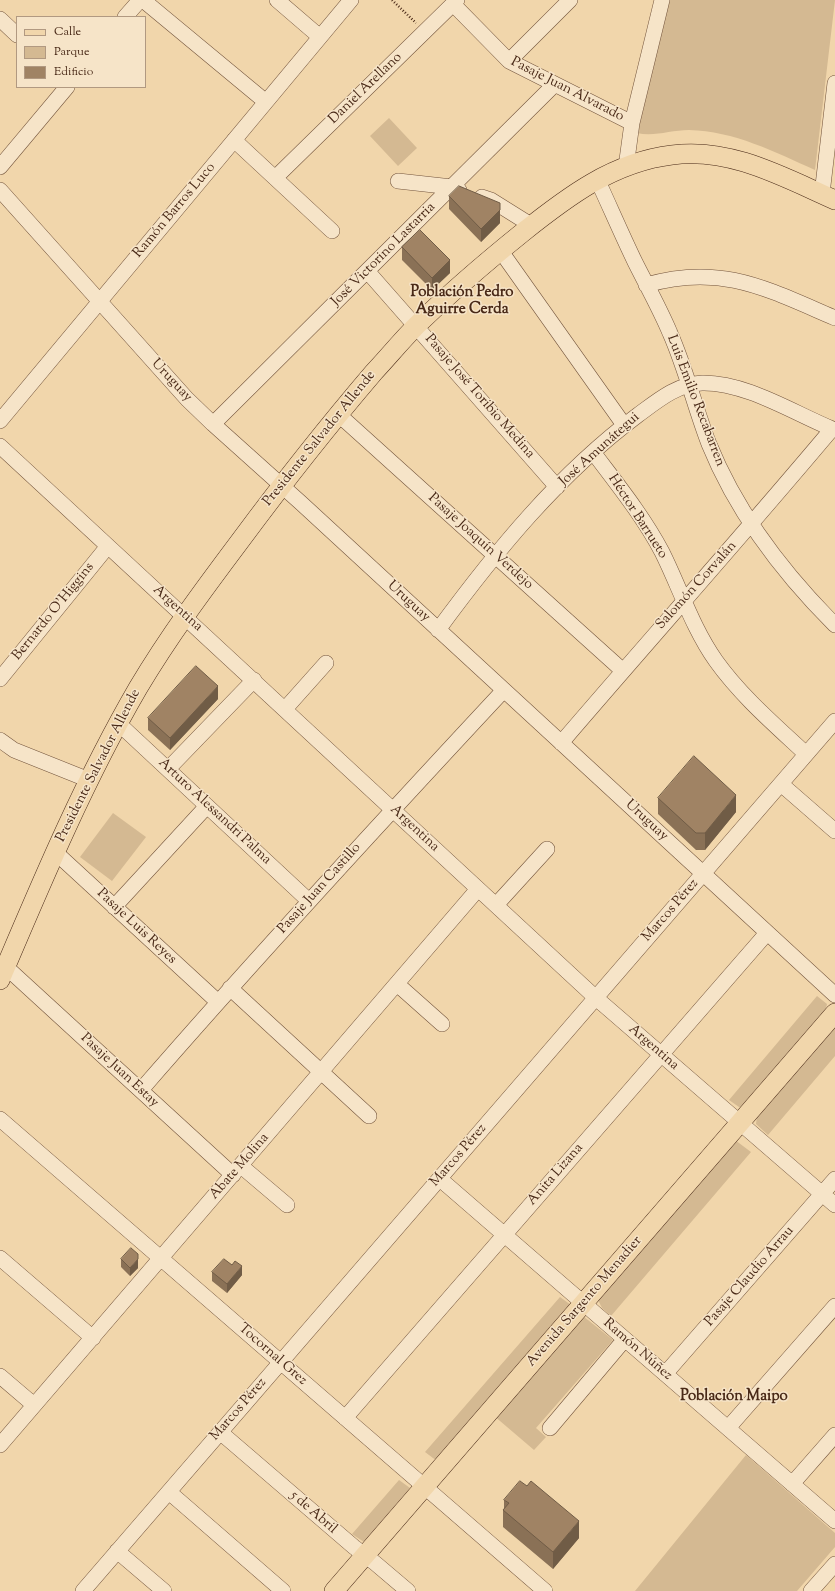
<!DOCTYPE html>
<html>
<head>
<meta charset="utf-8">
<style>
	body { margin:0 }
	#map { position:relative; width:835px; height:1591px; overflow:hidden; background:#f1d6ab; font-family:"Sorts Mill Goudy",serif }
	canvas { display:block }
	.legend { position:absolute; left:16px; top:16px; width:130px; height:72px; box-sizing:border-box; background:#f6e4c8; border:1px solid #b19981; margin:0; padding:5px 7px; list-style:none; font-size:12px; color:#492917 }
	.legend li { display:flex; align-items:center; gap:8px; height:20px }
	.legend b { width:20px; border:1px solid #b19981 }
</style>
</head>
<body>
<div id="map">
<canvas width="835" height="1591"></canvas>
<ul class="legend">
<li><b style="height:5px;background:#f1d6ab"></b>Calle</li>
<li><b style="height:11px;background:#d4b992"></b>Parque</li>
<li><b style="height:11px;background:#a08364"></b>Edificio</li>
</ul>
</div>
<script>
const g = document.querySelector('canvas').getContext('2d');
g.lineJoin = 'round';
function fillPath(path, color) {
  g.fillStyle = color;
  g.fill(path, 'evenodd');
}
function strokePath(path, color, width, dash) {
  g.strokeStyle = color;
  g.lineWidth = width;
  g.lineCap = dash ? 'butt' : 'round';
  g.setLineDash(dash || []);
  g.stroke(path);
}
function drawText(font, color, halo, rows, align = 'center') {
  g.font = font + ' "Sorts Mill Goudy",serif';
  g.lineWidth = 3;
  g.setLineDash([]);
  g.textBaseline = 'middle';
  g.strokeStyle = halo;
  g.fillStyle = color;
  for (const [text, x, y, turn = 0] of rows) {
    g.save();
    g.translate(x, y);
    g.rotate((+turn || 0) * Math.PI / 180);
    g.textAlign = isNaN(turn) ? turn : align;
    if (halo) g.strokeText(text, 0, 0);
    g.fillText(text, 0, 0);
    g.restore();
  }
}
fillPath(new Path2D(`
	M668,0H835L815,170C775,152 734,131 689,130C671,130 654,137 637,133Z
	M389,118L417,148L398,166L370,136Z
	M113,813L146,837L112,881L80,857Z
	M817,996L827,1004L825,1013L744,1108L739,1107L729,1100Z
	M835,1026V1056L768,1135L756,1124L757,1116Z
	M735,1140L751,1152L611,1316L602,1308L598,1300Z
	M560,1297L571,1305L437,1461L425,1452Z
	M583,1316L613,1340L536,1428L546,1437L534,1450L493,1415Z
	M746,1455L835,1533V1547L797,1591H635Z
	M399,1480L410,1488L364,1542L352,1534Z`), '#d4b992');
const minor = new Path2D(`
	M143,0L266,102
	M277,0L320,37
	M453,4L509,61L632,123
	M125,17L140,0
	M0,19L17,35
	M509,61L570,0
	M234,140L332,231
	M0,167L67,87
	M626,167L632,123L662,0
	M275,178L457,0
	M597,179C610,207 622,235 635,262C647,286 660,309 670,333C686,369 695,408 709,444C737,513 783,573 835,625
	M398,181L452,187L459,190
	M0,190L187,399L213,424L301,503L835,995
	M822,194L835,83
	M482,197L491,200L531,225
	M500,250L624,425
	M368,272L557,487
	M646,285C721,263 767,289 835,318
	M338,414L622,670
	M0,421L351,0
	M213,424L554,85
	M0,446L596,998L835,1205
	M593,452C617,484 643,516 662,552C680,588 692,627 716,661C741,696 775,725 806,754
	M438,630C496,551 559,474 638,415C657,401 677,384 702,383C746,382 795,414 835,430
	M0,679L108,546
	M285,709L326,663
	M118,723L309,901
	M0,740L14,750L89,780
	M561,743C651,638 743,535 832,429
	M168,769L254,680
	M781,784L835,831
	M55,852L218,1002
	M496,905L547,849
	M114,907L207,806
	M6,967L233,1175
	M397,984L442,1024
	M230,988L369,1116
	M141,1090C259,954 381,822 504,690
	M0,1119L545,1591
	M241,1166L287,1205
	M440,1179L835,1521
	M0,1258L93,1338
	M665,1374L835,1179
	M0,1376L34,1405
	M345,1418L767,933
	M550,1428L625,1339
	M728,1428L835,1306
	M220,1432L354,1547L375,1563L408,1591
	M0,1445L478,889
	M792,1484L835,1435
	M169,1492L283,1591
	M117,1551L164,1591
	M83,1591L835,721
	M811,1591L835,1564`);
const major = new Path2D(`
	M0,980C42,881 84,781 138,688C169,636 204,589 240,541C283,483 327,427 374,372C388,357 402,340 417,325C450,293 486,262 522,233C567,197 613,162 672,155C730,147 783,177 835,200
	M334,1591L835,1013`);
strokePath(minor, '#73543c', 16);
strokePath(major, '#492917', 20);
strokePath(new Path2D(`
	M392,0L416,23`), '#492917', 2.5, [1, 2]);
strokePath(minor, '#f6e4c8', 15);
strokePath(major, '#f1d6ab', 19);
fillPath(new Path2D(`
	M449,196L500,223L481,242L449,209Z
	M402,247L450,273L432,290L402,260Z
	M218,699L170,750L148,730V718Z
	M658,798L736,812L705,850H696L658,814Z
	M121,1259L138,1268L130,1276L121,1267Z
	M212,1272L242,1275L227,1293L212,1281Z
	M504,1500L579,1538L553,1569L503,1527V1510L504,1509Z`), '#8a7156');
fillPath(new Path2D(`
	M500,210V223L481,242V229Z
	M450,260V273L432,290V278Z
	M218,686V699L170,750V738Z
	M736,795V812L705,850V833Z
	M138,1259V1268L130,1276V1268Z
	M242,1266V1275L227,1293V1284Z
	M579,1521V1538L553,1569V1552Z`), '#705c46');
const building = new Path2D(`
	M459,186L500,203V210L481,229L449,196Z
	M420,230L450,260L432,278L402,247Z
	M196,666L218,686L170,738L148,718Z
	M694,756L736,795L705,833H696L658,798Z
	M131,1248L138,1254V1259L130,1268L121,1259Z
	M224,1259L232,1265L235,1261L242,1266L227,1284L212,1272Z
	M520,1481L527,1486L531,1481L579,1521L553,1552L503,1510L509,1503L504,1500Z`);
fillPath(building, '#a08364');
strokePath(building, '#705c46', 1);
drawText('14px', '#492917', '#f6e4c8', [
	["Daniel Arellano",366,89,-44],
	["Pasaje Juan Alvarado",567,90,27],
	["Ramón Barros Luco",175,211,-50],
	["José Victorino Lastarria",384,255,-45],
	["Uruguay",171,381,47],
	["Pasaje José Toribio Medina",479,397,49],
	["Luis Emilio Recabarren",695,401,69],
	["Presidente Salvador Allende",320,439,-51],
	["José Amunátegui",600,450,-42],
	["Héctor Barrueto",637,517,57],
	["Pasaje Joaquín Verdejo",480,542,42],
	["Salomón Corvalán",697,586,-48],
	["Uruguay",408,602,43],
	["Argentina",177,609,42],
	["Bernardo O'Higgins",54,612,-51],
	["Presidente Salvador Allende",99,766,-63],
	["Arturo Alessandri Palma",214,812,43],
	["Uruguay",646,821,43],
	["Argentina",414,829,43],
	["Pasaje Juan Castillo",320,889,-48],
	["Marcos Pérez",671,911,-49],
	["Pasaje Luis Reyes",136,927,43],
	["Argentina",653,1048,41],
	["Pasaje Juan Estay",119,1071,43],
	["Marcos Pérez",459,1156,-49],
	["Abate Molina",240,1167,-49],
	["Anita Lizana",556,1175,-49],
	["Pasaje Claudio Arrau",750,1277,-49],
	["Avenida Sargento Menadier",585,1302,-49],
	["Ramón Núñez",637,1350,41],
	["Tocornal Grez",272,1355,41],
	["Marcos Pérez",239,1410,-49],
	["5 de Abril",313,1513,41]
]);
drawText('bold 15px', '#492917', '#f6e4c8', [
	["Población Pedro",462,293],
	["Aguirre Cerda",462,310],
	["Población Maipo",734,1397]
]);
</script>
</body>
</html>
